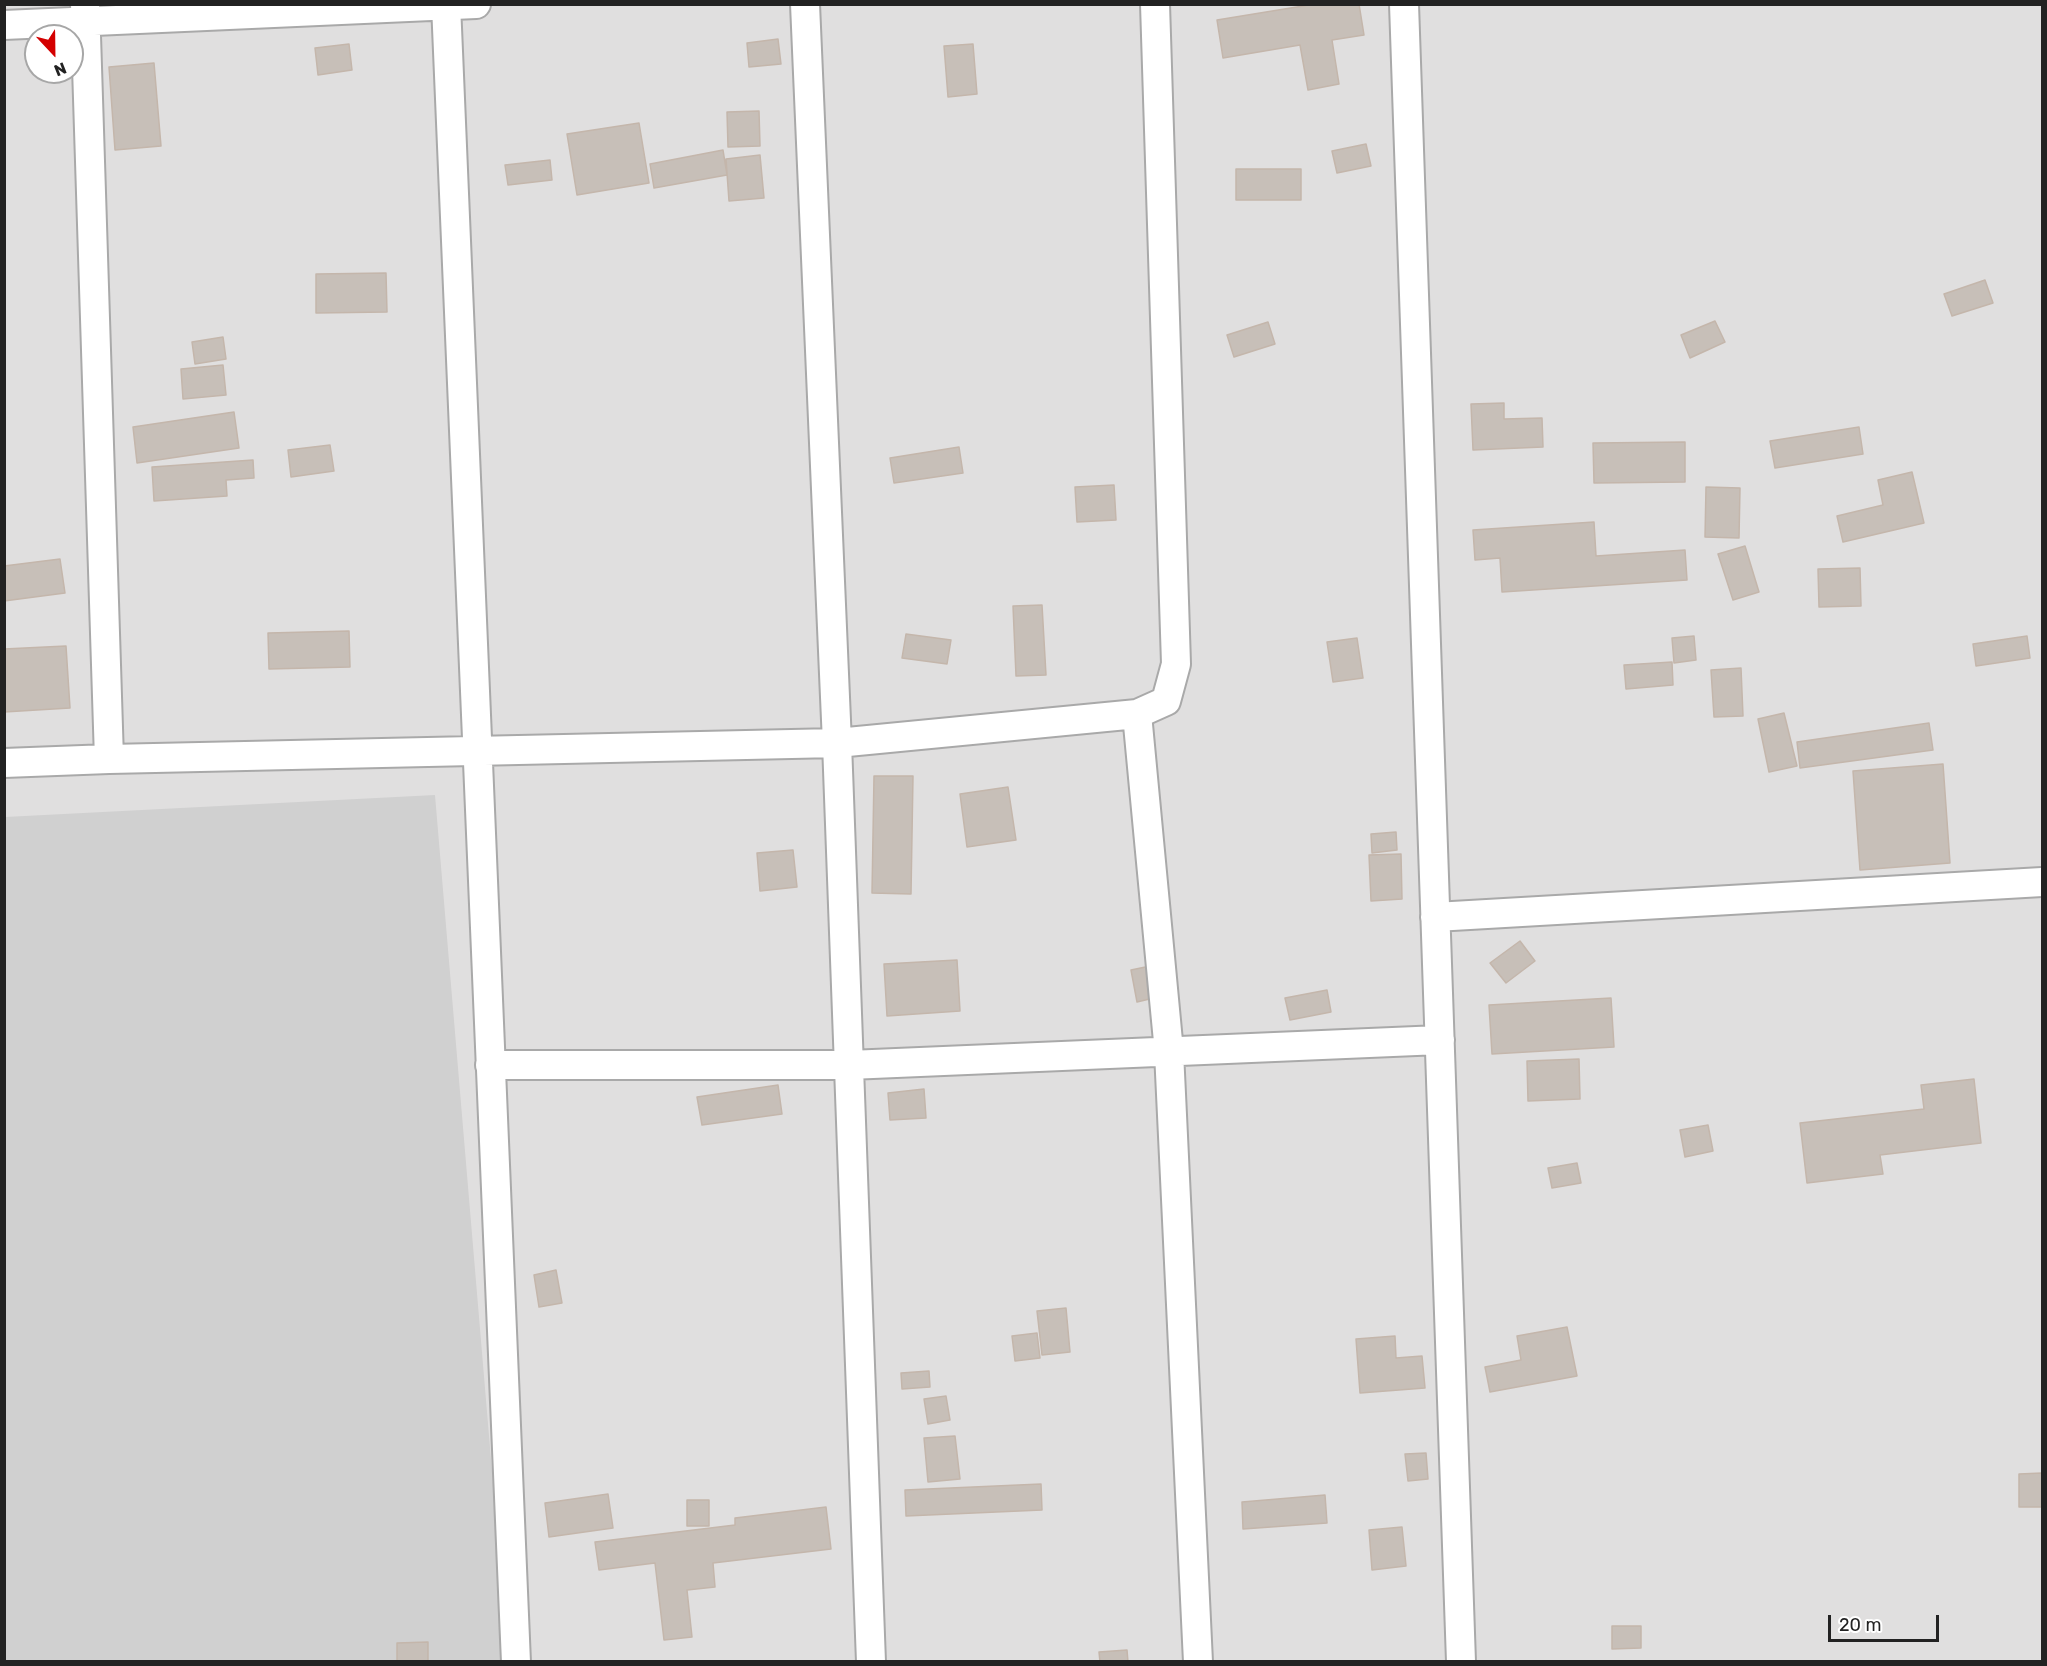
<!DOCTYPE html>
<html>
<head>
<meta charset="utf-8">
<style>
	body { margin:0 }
	#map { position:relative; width:2047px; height:1666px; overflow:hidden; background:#f2efe9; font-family:Rubik,sans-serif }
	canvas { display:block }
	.frame { position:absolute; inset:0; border:6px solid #222; pointer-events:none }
	.north { position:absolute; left:24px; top:24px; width:60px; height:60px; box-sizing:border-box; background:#fff; border:2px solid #a7a7a7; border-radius:50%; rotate:158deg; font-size:16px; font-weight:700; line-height:24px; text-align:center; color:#222 }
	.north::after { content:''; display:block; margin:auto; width:21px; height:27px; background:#d40000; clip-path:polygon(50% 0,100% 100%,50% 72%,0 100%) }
	.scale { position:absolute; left:1828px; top:1615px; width:111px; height:27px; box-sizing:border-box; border:3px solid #222; border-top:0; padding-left:8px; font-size:18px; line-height:21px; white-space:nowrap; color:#222; -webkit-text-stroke:4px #fff; paint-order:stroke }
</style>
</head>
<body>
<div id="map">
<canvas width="2047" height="1666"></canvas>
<div class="frame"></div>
<div class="north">N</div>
<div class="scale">20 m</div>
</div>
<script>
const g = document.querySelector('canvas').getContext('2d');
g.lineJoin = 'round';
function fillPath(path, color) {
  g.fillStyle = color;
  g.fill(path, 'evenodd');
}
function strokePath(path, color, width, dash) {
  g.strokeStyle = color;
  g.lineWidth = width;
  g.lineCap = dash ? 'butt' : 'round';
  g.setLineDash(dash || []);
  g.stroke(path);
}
fillPath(new Path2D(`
	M5,5H2042V1661H508L5,817ZM36,36H72V72H36Z`), '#e0dfdf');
fillPath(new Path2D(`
	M435,795L508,1661L5,1662V817Z`), '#d0d0d0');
const building = new Path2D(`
	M1315,4H1359L1364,35L1332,40L1339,84L1308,90L1300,45L1223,58L1217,20Z
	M778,39L781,64L749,67L747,43Z
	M349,44L352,70L318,75L315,48Z
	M973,44L977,94L948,97L944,46Z
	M154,63L161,146L115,150L109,67Z
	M759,111L760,146L728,147L727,112Z
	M639,123L649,183L577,195L567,134Z
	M1366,144L1371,166L1337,173L1332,151Z
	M723,150L727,175L654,188L650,164Z
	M760,155L764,198L729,201L726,159Z
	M550,160L552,180L508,185L505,165Z
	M1236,169H1301V200H1236Z
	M386,273L387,312L316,313V274Z
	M1985,280L1993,303L1952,316L1944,294Z
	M1715,321L1725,342L1690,358L1681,335Z
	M1268,322L1275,344L1234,357L1227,335Z
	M223,337L226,359L195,364L192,342Z
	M223,365L226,395L183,399L181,369Z
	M1504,403V419L1542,418L1543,447L1473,450L1471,404Z
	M234,412L239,448L137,463L133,427Z
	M1859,427L1863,454L1775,468L1770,441Z
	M1685,442V482L1594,483L1593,443Z
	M330,445L334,471L291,477L288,450Z
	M959,447L963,473L894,483L890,458Z
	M253,460L254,478L226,480L227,496L154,501L152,467Z
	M1912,472L1924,523L1843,542L1837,516L1883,505L1878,480Z
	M1114,485L1116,520L1077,522L1075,487Z
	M1706,487L1740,488L1739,538L1705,537Z
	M1594,522L1596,556L1685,550L1687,580L1502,592L1500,558L1475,560L1473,530Z
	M1745,546L1759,592L1733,600L1718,554Z
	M60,559L65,593L4,601V566Z
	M1860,568L1861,606L1819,607L1818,569Z
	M1042,605L1046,675L1016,676L1013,606Z
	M349,631L350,667L269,669L268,633Z
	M906,634L951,640L947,664L902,658Z
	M1694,636L1696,660L1674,663L1672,638Z
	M2027,636L2030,658L1976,666L1973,644Z
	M1357,638L1363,678L1333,682L1327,642Z
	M66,646L70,708L4,712V649Z
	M1672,662L1673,685L1626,689L1624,665Z
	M1741,668L1743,716L1714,717L1711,670Z
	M1784,713L1797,766L1769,772L1758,719Z
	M1929,723L1933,750L1800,768L1797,742Z
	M1943,764L1950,863L1860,870L1853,771Z
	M874,776H913L911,894L872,893Z
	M1008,787L1016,840L967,847L960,794Z
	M1396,832L1397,850L1372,853L1371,834Z
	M793,850L797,887L760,891L757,853Z
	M1401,854L1402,899L1371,901L1369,855Z
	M1520,941L1535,961L1506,983L1490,963Z
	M957,960L960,1011L887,1016L884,964Z
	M1155,965L1162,996L1137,1002L1131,970Z
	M1327,990L1331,1012L1290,1020L1285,998Z
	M1611,998L1614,1047L1492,1054L1489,1005Z
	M1579,1059L1580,1099L1528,1101L1527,1061Z
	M1974,1079L1981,1143L1880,1155L1883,1174L1807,1183L1800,1123L1924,1109L1921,1085Z
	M778,1085L782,1114L702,1125L697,1097Z
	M924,1089L926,1118L890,1120L888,1093Z
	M1708,1125L1713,1151L1685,1157L1680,1130Z
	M1577,1163L1581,1183L1552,1188L1548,1168Z
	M556,1270L562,1303L539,1307L534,1275Z
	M1066,1308L1070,1352L1042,1355L1037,1311Z
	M1567,1327L1577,1376L1490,1392L1485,1367L1521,1360L1517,1336Z
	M1037,1333L1040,1358L1015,1361L1012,1336Z
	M1395,1336L1396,1358L1422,1356L1425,1388L1360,1393L1356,1339Z
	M929,1371L930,1387L902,1389L901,1373Z
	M946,1396L950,1420L928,1424L924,1399Z
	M955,1436L960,1479L928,1482L924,1438Z
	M1426,1453L1428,1479L1408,1481L1405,1454Z
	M2042,1473V1507H2019V1474Z
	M1041,1484L1042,1510L906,1516L905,1490Z
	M608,1494L613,1528L549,1537L545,1503Z
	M1325,1495L1327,1523L1243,1529L1242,1502Z
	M687,1500H709V1526H687Z
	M826,1507L831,1549L713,1563L715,1587L687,1590L692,1637L664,1640L655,1563L599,1570L595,1542L735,1525V1518Z
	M1402,1527L1406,1566L1372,1570L1369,1530Z
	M1612,1626H1641V1648L1612,1649Z
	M428,1642V1662H397V1643Z
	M1127,1650L1128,1662H1100L1099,1652Z`);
fillPath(building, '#c7bfb8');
strokePath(building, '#c4b6ab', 1.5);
const minor = new Path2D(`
	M85,4L109,759
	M446,4L516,1662
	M805,4L837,743L871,1662
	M1404,4L1461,1662
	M4,25L476,4
	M1137,714L1169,1052L1198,1662
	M4,763L109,759L837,743L1137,714L1166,701L1176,664L1155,4
	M1435,917L2042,882
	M490,1065H849L1440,1040`);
strokePath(minor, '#a9a9a9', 32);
strokePath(minor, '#fff', 28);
</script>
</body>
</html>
